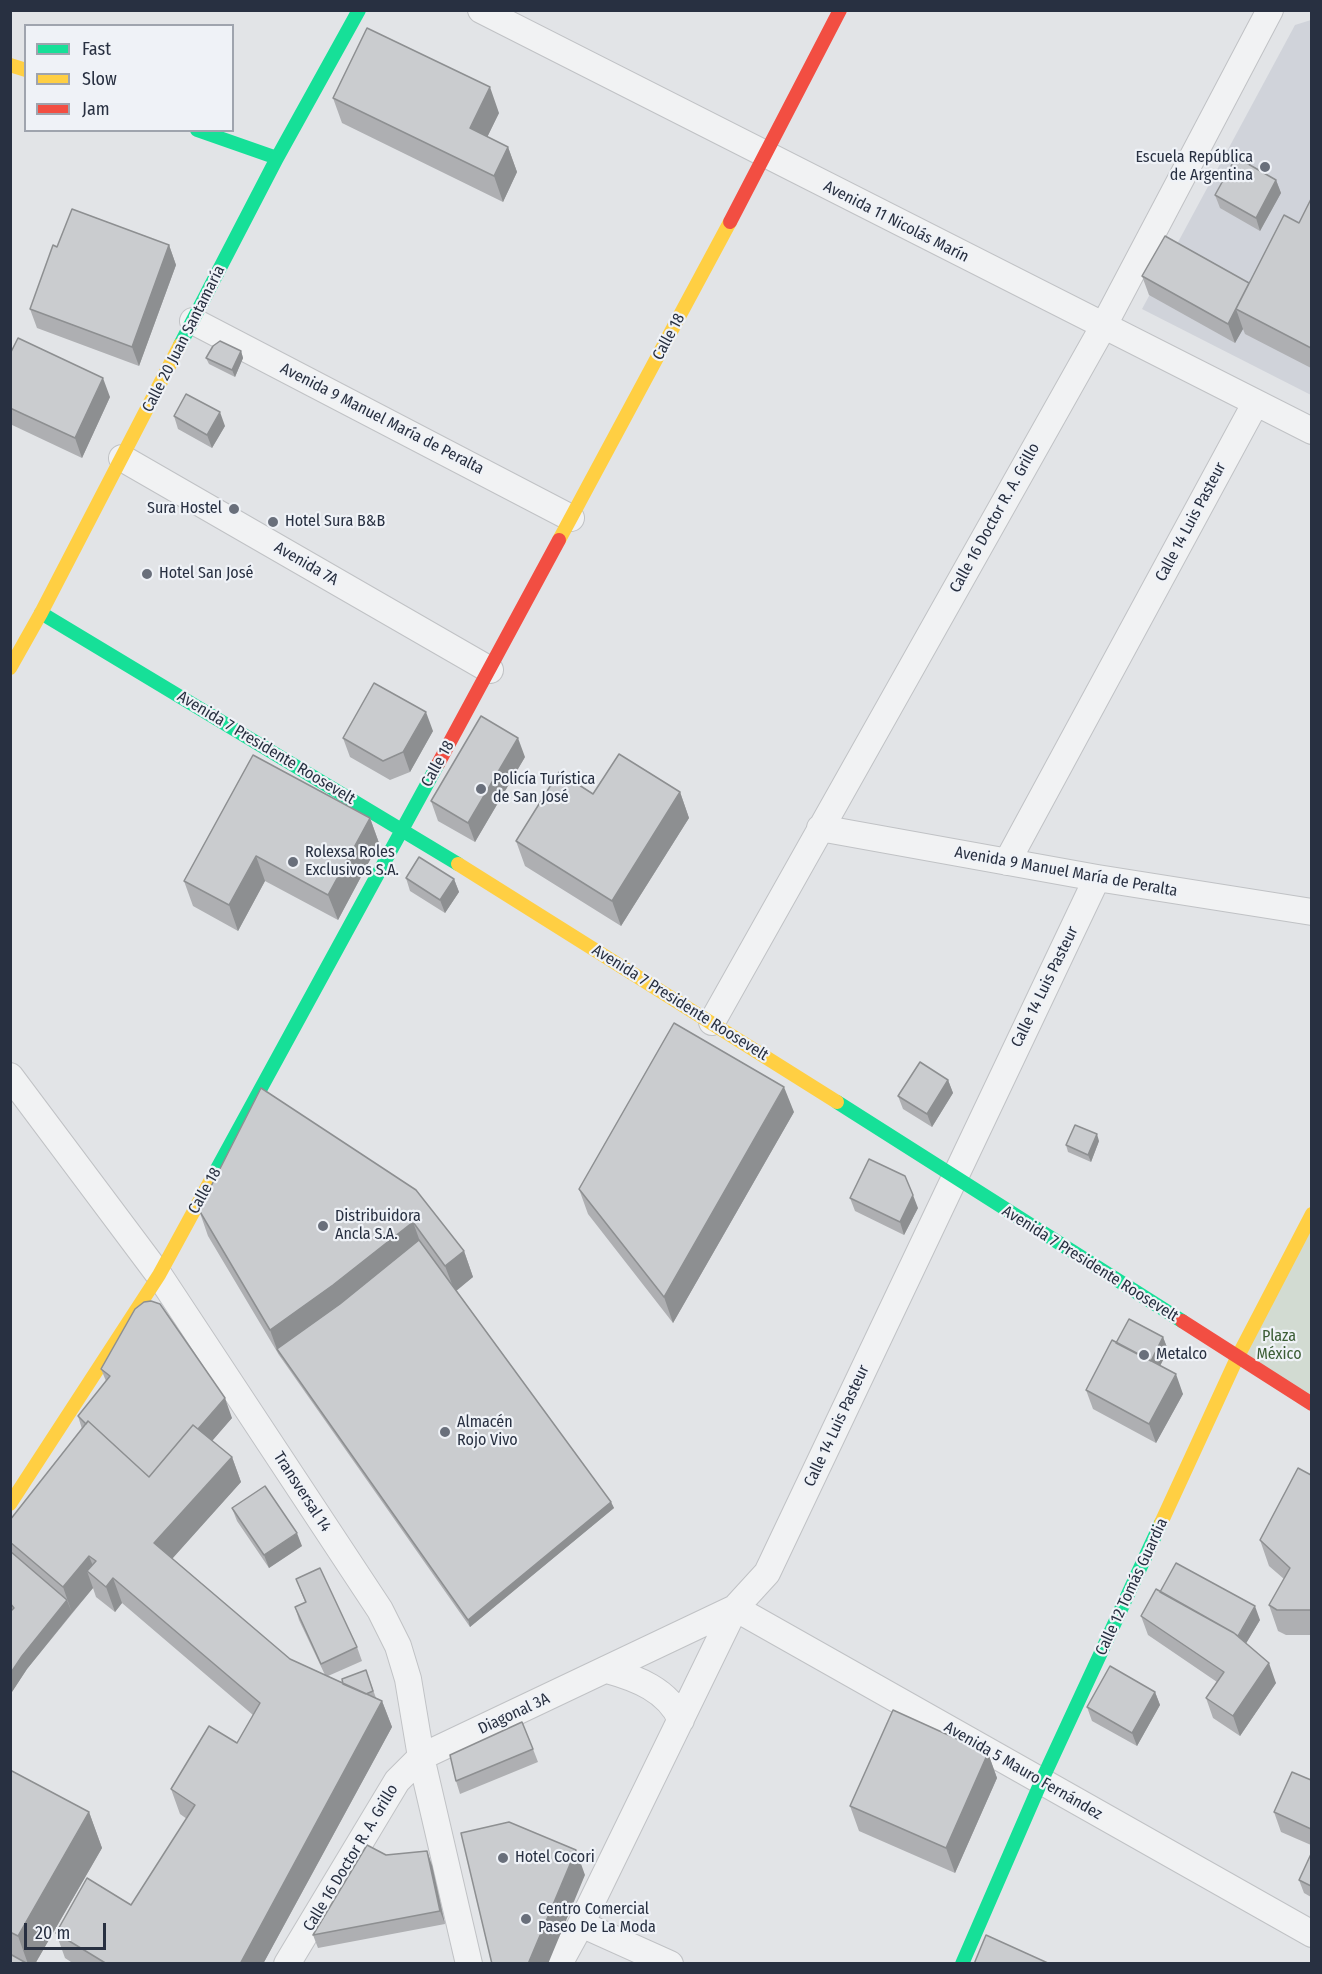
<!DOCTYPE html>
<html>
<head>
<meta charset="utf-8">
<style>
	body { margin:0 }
	#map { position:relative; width:1322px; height:1974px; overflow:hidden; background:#e2e4e7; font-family:"Fira Sans Condensed",sans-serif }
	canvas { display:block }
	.frame { position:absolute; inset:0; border:12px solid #283041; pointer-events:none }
	.legend { position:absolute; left:24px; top:24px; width:210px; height:108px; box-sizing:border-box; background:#eff2f7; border:2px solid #9fa4ae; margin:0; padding:8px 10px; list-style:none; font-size:18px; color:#283041 }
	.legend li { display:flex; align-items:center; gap:12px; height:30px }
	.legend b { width:30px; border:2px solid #9fa4ae }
	.scale { position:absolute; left:24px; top:1923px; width:82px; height:27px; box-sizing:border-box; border:3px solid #283041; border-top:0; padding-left:8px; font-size:18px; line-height:21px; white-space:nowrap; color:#283041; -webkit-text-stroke:4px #eff2f7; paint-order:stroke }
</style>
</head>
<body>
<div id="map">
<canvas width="1322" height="1974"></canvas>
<div class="frame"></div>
<ul class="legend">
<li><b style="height:8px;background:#16e098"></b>Fast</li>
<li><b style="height:8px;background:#ffcf43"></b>Slow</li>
<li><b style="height:8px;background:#f24e42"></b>Jam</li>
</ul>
<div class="scale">20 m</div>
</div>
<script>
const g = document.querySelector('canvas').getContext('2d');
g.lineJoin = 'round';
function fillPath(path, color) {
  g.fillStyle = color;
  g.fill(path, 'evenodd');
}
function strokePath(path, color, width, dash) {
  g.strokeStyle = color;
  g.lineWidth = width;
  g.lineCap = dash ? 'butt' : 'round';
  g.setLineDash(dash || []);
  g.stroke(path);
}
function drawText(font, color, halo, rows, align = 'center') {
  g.font = font + ' "Fira Sans Condensed",sans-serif';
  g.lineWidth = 4.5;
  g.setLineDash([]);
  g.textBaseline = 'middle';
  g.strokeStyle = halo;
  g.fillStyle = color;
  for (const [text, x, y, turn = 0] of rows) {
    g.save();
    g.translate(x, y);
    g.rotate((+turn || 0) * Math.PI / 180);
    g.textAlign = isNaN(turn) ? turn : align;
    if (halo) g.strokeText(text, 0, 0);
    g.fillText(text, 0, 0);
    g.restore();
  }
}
fillPath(new Path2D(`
	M1311,20V395L1142,309L1295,25Z`), '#d0d3da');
fillPath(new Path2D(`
	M1311,1214V1404L1237,1358Z`), '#d2dbd2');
const street = new Path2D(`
	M481,10L1312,431
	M193,321L571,518
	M122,458L490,670
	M820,828L1097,878L1312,912
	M1007,862L1255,404
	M712,1022L1103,327L1270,10
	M10,1076L159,1275L380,1610L398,1646L408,1679L421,1757L469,1964
	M607,1670C636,1678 668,1690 681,1720
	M581,1924L670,1964
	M287,1964L397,1781L421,1757L735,1608L1312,1934
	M559,1964L581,1924L735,1608L767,1573L1097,878`);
strokePath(street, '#c0c2c5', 28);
strokePath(street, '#f1f2f3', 26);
strokePath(new Path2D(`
	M197,130L277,158
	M180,345L277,158L359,10
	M41,613L458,864
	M837,1102L1182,1321
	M213,1176L438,764
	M962,1964L1041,1782L1161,1523`), '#16e098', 14);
strokePath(new Path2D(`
	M10,65L26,70
	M559,540L730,222
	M10,668L41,613L180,345
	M458,864L837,1102
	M10,1504L159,1275L213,1176
	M1161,1523L1237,1358L1312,1214`), '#ffcf43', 14);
strokePath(new Path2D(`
	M730,222L840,10
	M438,764L559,540
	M1182,1321L1312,1404`), '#f24e42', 14);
fillPath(new Path2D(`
	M333,98L499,113L487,137L508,147L517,172L503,202L342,123Z
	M1276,180L1281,193L1260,231L1220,208L1215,195Z
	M1311,199V368L1245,334L1243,329L1235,343L1149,295L1142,276L1249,282L1299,223Z
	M169,245L176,265L139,366L37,328L30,309L57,247Z
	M241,351L243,358L235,377L209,364L206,358Z
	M10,354L110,397L82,458L10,424Z
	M174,416L225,426L212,448L178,429Z
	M433,731L410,772L390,780L350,757L343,738Z
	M253,755L370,818L379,843L338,920L265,881L238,931L193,906L184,881Z
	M525,757L475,842L438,821L431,801Z
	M680,792L689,818L621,926L525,866L516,841L593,794Z
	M406,878L454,879L459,892L445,913L410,891Z
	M948,1080L953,1093L932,1127L903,1109L898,1096Z
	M261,1088L464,1251L473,1277L456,1290L611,1502L614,1508L470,1627L279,1355L208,1236L199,1210Z
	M794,1112L673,1323L588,1214L579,1189Z
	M1099,1141L1091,1162L1068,1152L1066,1145Z
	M850,1198L918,1208L904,1235L855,1211Z
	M1163,1337L1168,1350L1160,1366L1183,1394L1156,1443L1093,1409L1086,1390L1116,1343Z
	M101,1369L232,1418L212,1441L232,1457L241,1482L172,1558L290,1659L325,1675L299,1620L295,1607L305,1602L296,1579L357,1647L362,1661L328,1676L343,1683L366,1670L376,1698H375L382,1701L392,1727L263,1964H74L65,1958L56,1933L131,1905L187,1819L180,1814L171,1789L237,1743L253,1715L122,1603L115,1612L96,1597L93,1588L27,1669L10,1695V1612L11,1611L10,1610V1520L82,1429L78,1416L106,1381Z
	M1311,1475V1635H1286L1278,1631L1269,1605L1284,1579L1269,1566L1260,1540Z
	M232,1508L302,1546L269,1568L237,1521Z
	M1141,1616L1260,1620L1246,1643L1276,1683L1240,1736L1213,1718L1206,1698L1217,1682L1148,1635Z
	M1155,1692L1160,1705L1137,1746L1092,1721L1087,1707Z
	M533,1749L538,1762L460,1794L456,1781Z
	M988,1753L997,1778L955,1873L859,1831L850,1806Z
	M10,1770L89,1812L102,1848L35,1964H10Z
	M1311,1780V1845L1281,1832L1274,1812Z
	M1311,1854V1897L1304,1893L1299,1880Z
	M386,1855L432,1865L445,1924L318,1948L313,1935Z`), '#aeafb2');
fillPath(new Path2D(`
	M490,87L499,113L479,154L470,128Z
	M508,147L517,172L503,202L494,176Z
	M1276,180L1281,193L1260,231L1256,218Z
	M169,245L176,265L139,366L132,347Z
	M1236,309L1243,329L1235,343L1228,324Z
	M241,351L243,358L235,377L232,370Z
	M103,378L110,397L82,458L75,438Z
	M220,412L225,426L212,448L207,435Z
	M426,712L433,731L410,772L403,752Z
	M518,738L525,757L475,842L468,823Z
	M680,792L689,818L621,926L612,901Z
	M370,818L379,843L338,920L328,895Z
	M256,856L265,881L238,931L229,905Z
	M454,879L459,892L445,913L440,900Z
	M948,1080L953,1093L932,1127L927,1114Z
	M784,1087L794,1112L673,1323L664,1297Z
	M1097,1134L1099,1141L1091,1162L1088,1155Z
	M913,1195L918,1208L904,1235L900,1222Z
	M413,1222L422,1247L277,1349L279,1355L270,1330Z
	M464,1251L473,1277L455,1292L445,1266Z
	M1163,1337L1168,1350L1154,1378L1149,1364Z
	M1176,1374L1183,1394L1156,1443L1149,1424Z
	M225,1398L232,1418L159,1502L151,1483Z
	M232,1457L241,1482L164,1568L154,1543Z
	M611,1502L614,1508L470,1627L468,1620Z
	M297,1533L302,1546L269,1568L264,1555Z
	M89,1556L99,1581L87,1571L93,1588L72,1613L63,1587Z
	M113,1578L122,1603L115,1612L106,1587Z
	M67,1600L72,1613L27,1669L10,1695V1674L22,1656Z
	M1255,1606L1260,1620L1241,1652L1237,1639Z
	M1269,1663L1276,1683L1240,1736L1233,1716Z
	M1155,1692L1160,1705L1137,1746L1132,1733Z
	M382,1701L392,1727L263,1964H240Z
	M988,1753L997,1778L955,1873L946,1848Z
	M89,1812L102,1848L35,1964H28L18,1936Z
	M576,1850L585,1875L548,1964H528Z
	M427,1851L432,1865L445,1924L440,1911Z`), '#8d8f91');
const building = new Path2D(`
	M367,28L490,87L470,128L508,147L494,176L333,98Z
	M1236,157L1276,180L1256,218L1215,195Z
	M1311,199V348L1236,309L1284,215L1299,223Z
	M72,209L169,245L132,347L30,309L53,245L57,247Z
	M1165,236L1249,283L1228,324L1142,276Z
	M18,338L103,378L75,438L10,408V354Z
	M220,341L241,351L232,370L206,358L213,346Z
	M186,394L220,412L207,435L174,416Z
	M374,683L426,712L403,752L383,761L343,738Z
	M481,716L518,738L468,823L431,801Z
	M619,754L680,792L612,901L516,841L559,772L593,794Z
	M253,755L370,818L328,895L256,856L229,905L184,881Z
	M419,857L454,879L440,900L406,878Z
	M674,1023L784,1087L664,1297L579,1189Z
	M920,1062L948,1080L927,1114L898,1096Z
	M261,1088L416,1190L464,1251L445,1266L413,1222L333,1285L270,1330L199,1210Z
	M1075,1125L1097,1134L1088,1155L1066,1145Z
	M869,1159L905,1176L913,1195L900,1222L850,1198Z
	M419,1240L611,1502L468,1620L277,1349L340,1304Z
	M151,1301L160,1304L225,1398L198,1429L193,1425L149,1477L88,1421L86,1424L78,1416L110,1376L101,1369L135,1309L144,1302Z
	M1129,1319L1163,1337L1151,1361L1116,1343Z
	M1112,1340L1176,1374L1149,1424L1086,1390Z
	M88,1421L149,1477L193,1425L232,1457L154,1543L290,1659L382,1701L240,1964H107L56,1933L87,1878L131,1905L195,1805L171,1789L209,1726L237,1743L260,1703L113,1578L106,1587L87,1571L96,1561L89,1556L63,1587L10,1542V1520Z
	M1298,1468L1311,1475V1610H1277L1269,1605L1290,1568L1260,1540Z
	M265,1486L297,1533L264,1555L232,1508Z
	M10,1551L67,1600L22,1656L10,1674V1612L14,1608L10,1603Z
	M1176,1563L1255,1606L1238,1636L1234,1633L1160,1592Z
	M320,1568L357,1647L321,1664L295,1607L306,1602L296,1579Z
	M1156,1589L1234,1633L1269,1663L1233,1716L1206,1698L1224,1672L1141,1616Z
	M1110,1666L1155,1692L1132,1733L1087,1707Z
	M366,1670L373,1691L366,1694L343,1684L342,1679Z
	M893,1710L988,1753L946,1848L850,1806Z
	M522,1722L533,1749L456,1781L450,1755Z
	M10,1770L89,1812L18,1936L10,1932Z
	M1292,1772L1311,1780V1829L1274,1812Z
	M509,1822L576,1850L528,1964H492L461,1833Z
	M367,1845L386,1855L427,1851L440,1911L313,1935Z
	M1311,1854V1886L1299,1880Z
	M986,1935L1050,1964H974Z
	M10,1954L28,1964H10Z`);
fillPath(building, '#cacccf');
strokePath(building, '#8d8f91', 1.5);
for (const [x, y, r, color] of [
	[1265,167,6,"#696f7b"],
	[234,509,6,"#696f7b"],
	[273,522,6,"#696f7b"],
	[147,574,6,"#696f7b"],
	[481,789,6,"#696f7b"],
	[293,862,6,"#696f7b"],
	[323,1226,6,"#696f7b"],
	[1144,1355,6,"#696f7b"],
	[445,1432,6,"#696f7b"],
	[503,1858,6,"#696f7b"],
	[526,1919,6,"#696f7b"]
]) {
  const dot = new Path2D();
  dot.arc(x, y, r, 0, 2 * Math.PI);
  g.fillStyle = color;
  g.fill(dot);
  strokePath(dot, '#eff2f7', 2);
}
drawText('16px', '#283041', '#eff2f7', [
	["Escuela República",1253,158,"right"],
	["de Argentina",1253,176,"right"],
	["Sura Hostel",222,509,"right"],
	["Hotel Sura B&B",285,522],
	["Hotel San José",159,574],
	["Policía Turística",493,780],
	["de San José",493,798],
	["Rolexsa Roles",305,853],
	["Exclusivos S.A.",305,871],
	["Distribuidora",335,1217],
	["Ancla S.A.",335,1235],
	["Metalco",1156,1355],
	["Almacén",457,1423],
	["Rojo Vivo",457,1441],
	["Hotel Cocori",515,1858],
	["Centro Comercial",538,1910],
	["Paseo De La Moda",538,1928]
], 'left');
drawText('16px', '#283041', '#eff2f7', [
	["Avenida 11 Nicolás Marín",896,222,27],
	["Calle 18",669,337,-62],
	["Calle 20 Juan Santamaría",184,339,-63],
	["Avenida 9 Manuel María de Peralta",382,419,27],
	["Calle 16 Doctor R. A. Grillo",995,518,-61],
	["Calle 14 Luis Pasteur",1191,522,-62],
	["Avenida 7A",306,564,30],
	["Avenida 7 Presidente Roosevelt",266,748,31],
	["Calle 18",438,764,-61],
	["Avenida 9 Manuel María de Peralta",1066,872,10],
	["Calle 14 Luis Pasteur",1045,987,-64],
	["Avenida 7 Presidente Roosevelt",680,1003,32],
	["Calle 18",205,1191,-61],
	["Avenida 7 Presidente Roosevelt",1090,1264,32],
	["Calle 14 Luis Pasteur",837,1426,-65],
	["Transversal 14",302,1492,57],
	["Calle 12 Tomás Guardia",1132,1587,-65],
	["Diagonal 3A",514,1714,-25],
	["Avenida 5 Mauro Fernández",1023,1771,30],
	["Calle 16 Doctor R. A. Grillo",351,1858,-59]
]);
drawText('16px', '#3b5d35', '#eff2f7', [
	["Plaza",1279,1337],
	["México",1279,1355]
]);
</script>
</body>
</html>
